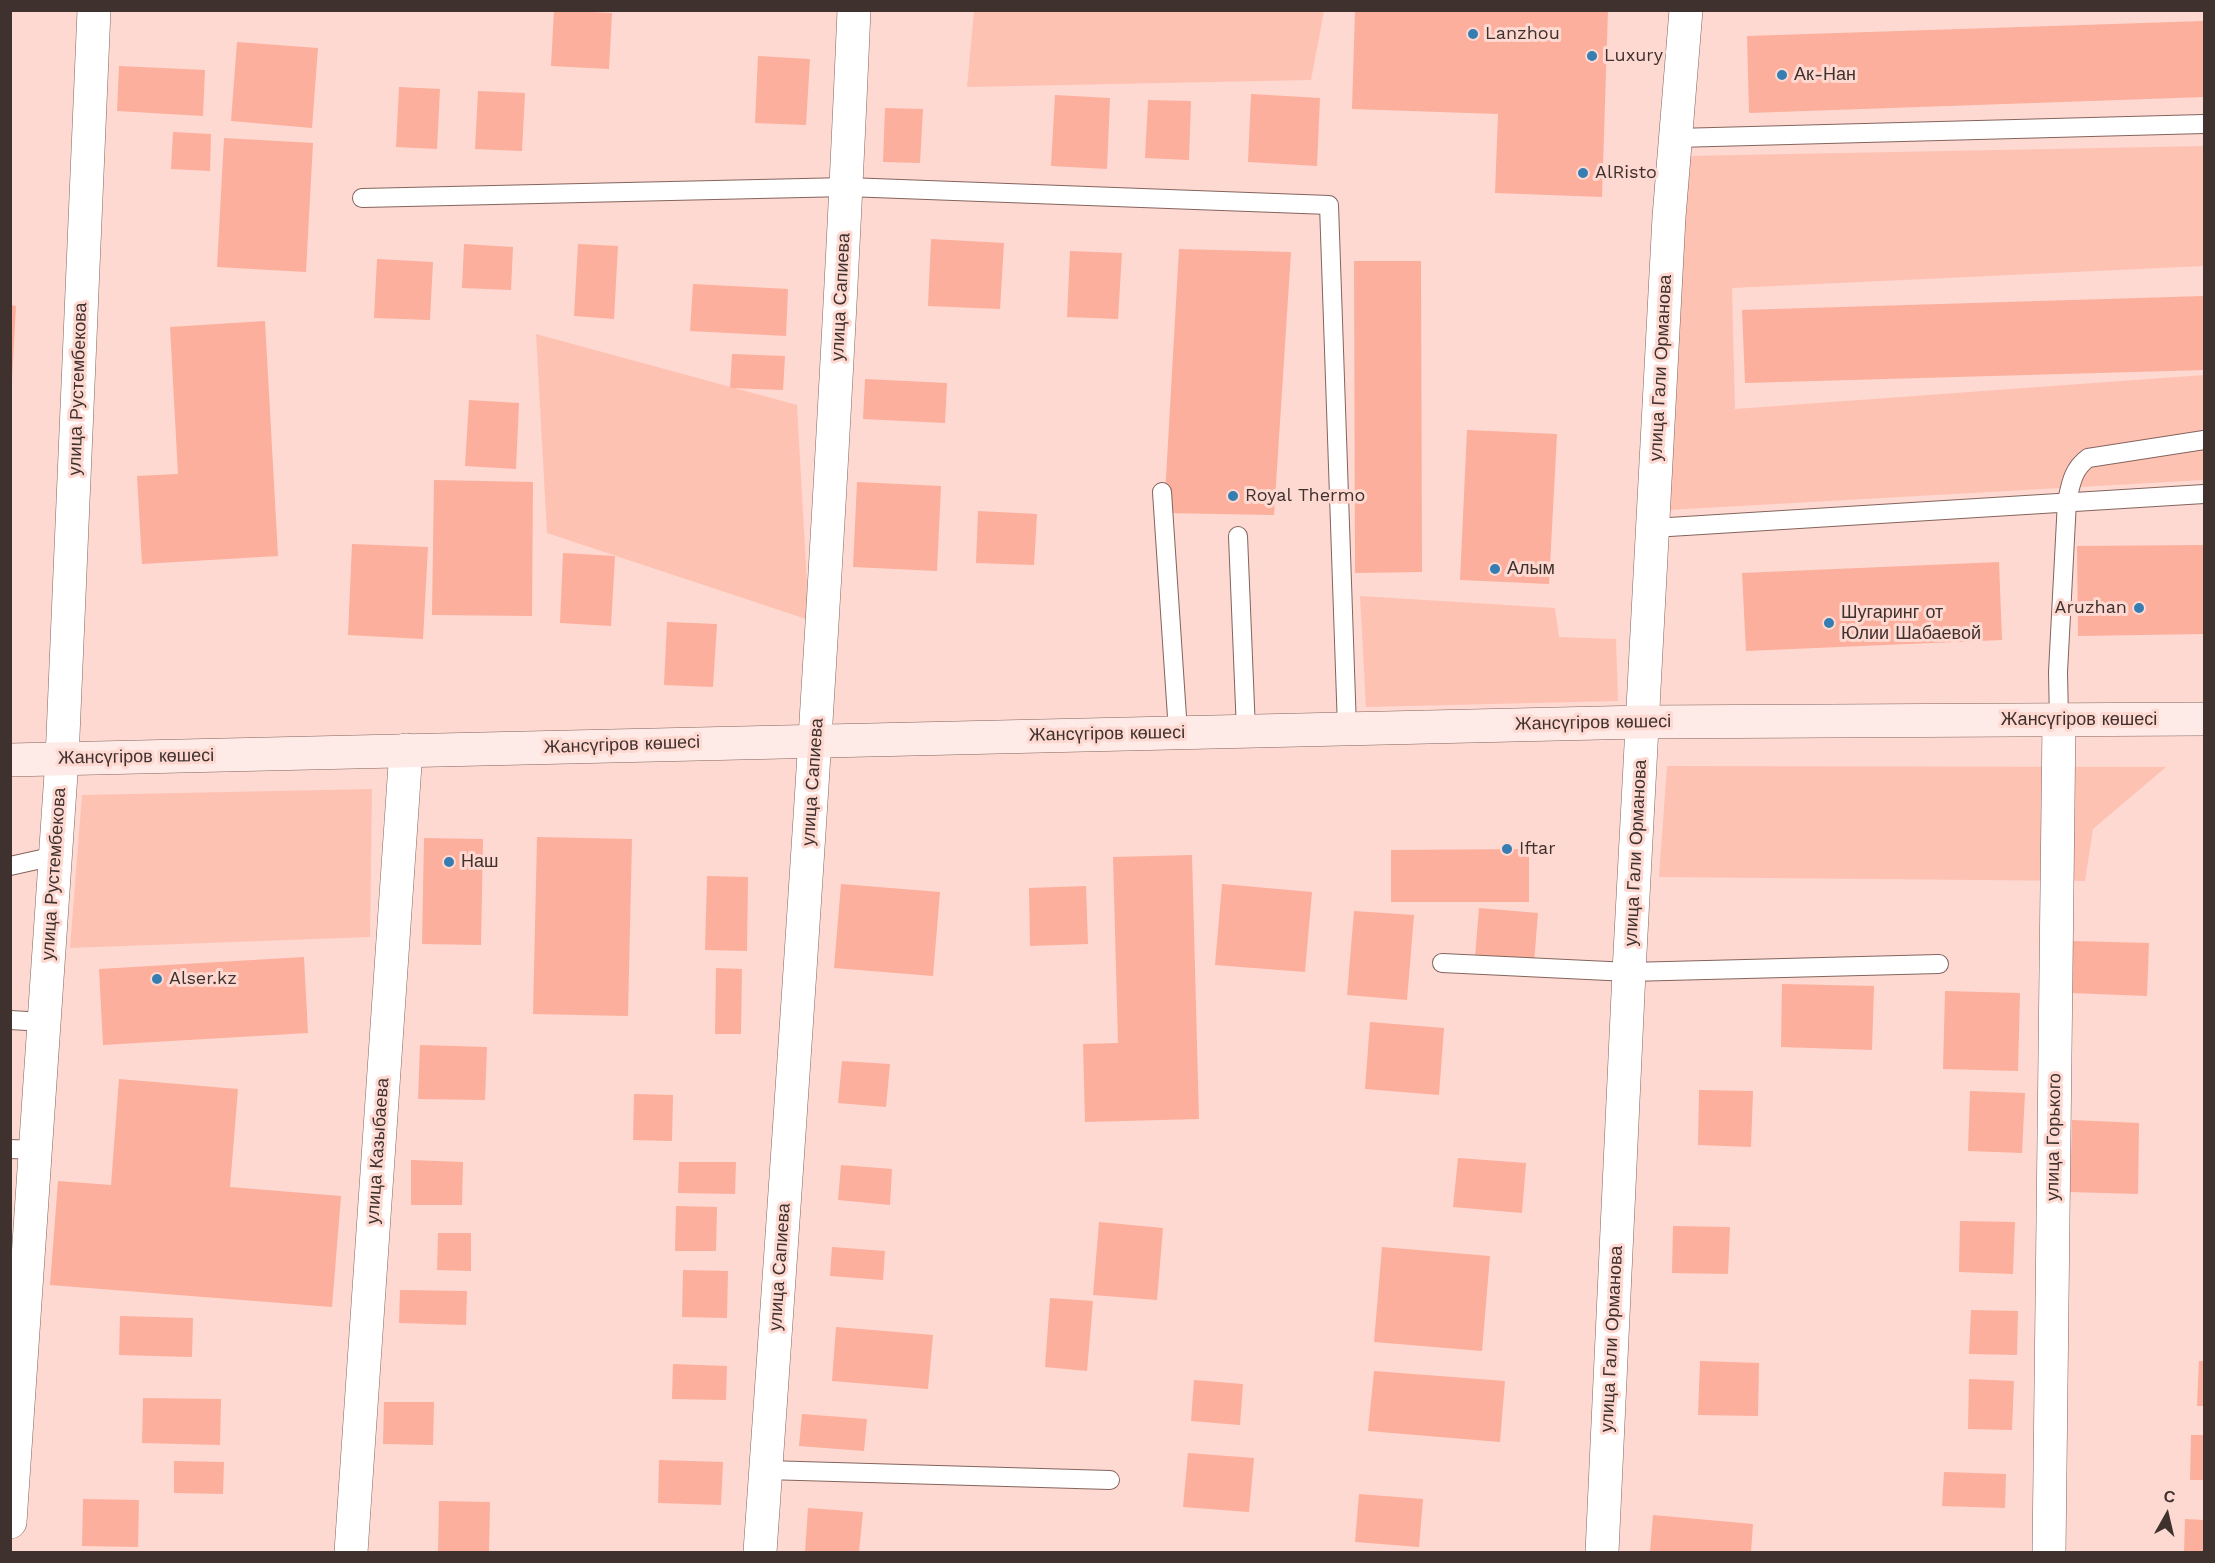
<!DOCTYPE html>
<html>
<head>
<meta charset="utf-8">
<style>
	body { margin:0 }
	#map { position:relative; width:2215px; height:1563px; overflow:hidden; background:#fed9d1; font-family:"Work Sans",sans-serif }
	canvas { display:block }
	.frame { position:absolute; inset:0; border:12px solid #3f312e; pointer-events:none }
	.north { position:absolute; left:2137px; top:1485px; width:60px; height:60px; -webkit-text-stroke:4px #fed9d1; paint-order:stroke; rotate:8deg; font-size:16px; font-weight:700; line-height:24px; text-align:center; color:#3f312e }
	.north::after { content:''; display:block; margin:auto; width:21px; height:27px; background:#3f312e; clip-path:polygon(50% 0,100% 100%,50% 72%,0 100%) }
</style>
</head>
<body>
<div id="map">
<canvas width="2215" height="1563"></canvas>
<div class="frame"></div>
<div class="north">С</div>
</div>
<script>
const g = document.querySelector('canvas').getContext('2d');
g.lineJoin = 'round';
function fillPath(path, color) {
  g.fillStyle = color;
  g.fill(path, 'evenodd');
}
function strokePath(path, color, width, dash) {
  g.strokeStyle = color;
  g.lineWidth = width;
  g.lineCap = dash ? 'butt' : 'round';
  g.setLineDash(dash || []);
  g.stroke(path);
}
function drawText(font, color, halo, rows, align = 'center') {
  g.font = font + ' "Work Sans",sans-serif';
  g.lineWidth = 6;
  g.setLineDash([]);
  g.textBaseline = 'middle';
  g.strokeStyle = halo;
  g.fillStyle = color;
  for (const [text, x, y, turn = 0] of rows) {
    g.save();
    g.translate(x, y);
    g.rotate((+turn || 0) * Math.PI / 180);
    g.textAlign = isNaN(turn) ? turn : align;
    if (halo) g.strokeText(text, 0, 0);
    g.fillText(text, 0, 0);
    g.restore();
  }
}
fillPath(new Path2D(`
	M974,11V10L1324,11L1311,80L967,87Z
	M2204,146V266L1732,288L1735,409L2204,375V480L1668,510L1687,156Z
	M536,334L797,405L809,620L547,533Z
	M1360,596L1555,608L1559,637L1616,639L1618,701L1366,707Z
	M1667,766L2166,767L2093,829L2085,881L1659,877Z
	M372,789L370,937L70,948L82,795Z`), '#fec2b3');
fillPath(new Path2D(`
	M554,10L612,13L609,69L551,66Z
	M1355,10H1608L1602,197L1495,193L1498,114L1352,109Z
	M2204,21V97L1749,113L1747,36Z
	M237,42L318,48L312,128L231,121Z
	M758,56L810,59L806,125L755,123Z
	M119,66L205,70L203,116L117,111Z
	M399,87L440,89L437,149L396,147Z
	M478,91L525,93L522,151L475,149Z
	M1251,94L1320,98L1317,166L1248,162Z
	M1055,95L1110,98L1107,169L1051,166Z
	M1148,100L1191,101L1189,160L1145,158Z
	M885,108L923,109L920,163L883,162Z
	M173,132L211,134L210,171L171,169Z
	M224,138L313,143L306,272L217,267Z
	M931,239L1004,243L1000,309L928,306Z
	M464,244L513,247L511,290L462,288Z
	M578,244L618,246L614,319L574,316Z
	M1179,249L1291,252L1274,515L1164,513Z
	M1070,251L1122,253L1118,319L1067,317Z
	M377,259L433,262L430,320L374,318Z
	M1354,261H1421L1422,572L1355,573Z
	M693,284L788,289L786,336L690,331Z
	M2204,296V370L1745,383L1742,310Z
	M10,305L16,306L12,380H10Z
	M265,321L278,556L142,564L137,476L178,474L170,327Z
	M732,354L785,356L783,390L730,388Z
	M865,379L947,383L945,423L863,419Z
	M469,400L519,403L516,469L465,466Z
	M1467,430L1557,434L1549,584L1460,580Z
	M434,480L533,482L532,616L432,615Z
	M857,482L941,486L937,571L853,567Z
	M978,511L1037,514L1034,565L976,563Z
	M352,544L428,547L423,639L348,635Z
	M2204,545V634L2078,636L2077,546Z
	M563,553L615,556L611,626L560,623Z
	M1999,562L2002,640L1746,651L1742,573Z
	M667,622L717,624L713,687L664,685Z
	M537,837L632,839L628,1016L533,1014Z
	M424,838L483,839L481,945L422,944Z
	M1529,849V902H1391V850Z
	M1192,855L1199,1119L1085,1122L1083,1044L1118,1043L1113,857Z
	M707,876L748,877L747,951L705,950Z
	M841,884L940,892L933,976L834,968Z
	M1222,884L1312,892L1305,972L1215,965Z
	M1086,886L1088,944L1030,946L1029,888Z
	M1479,908L1538,913L1534,963L1475,958Z
	M1354,911L1414,915L1407,1000L1347,995Z
	M2073,941L2149,943L2147,996L2071,993Z
	M304,957L308,1033L103,1045L99,969Z
	M716,968L742,969L741,1034H715Z
	M1782,984L1874,986L1872,1050L1781,1047Z
	M1945,991L2020,993L2018,1071L1943,1069Z
	M1370,1022L1444,1028L1439,1095L1365,1089Z
	M420,1045L487,1047L485,1100L418,1099Z
	M842,1061L890,1064L886,1107L838,1103Z
	M119,1079L238,1089L230,1187L341,1196L332,1307L50,1285L58,1181L111,1185Z
	M1699,1090L1753,1091L1751,1147L1698,1145Z
	M1970,1091L2025,1093L2022,1153L1968,1151Z
	M634,1094L673,1095L672,1141L633,1140Z
	M2072,1120L2139,1123L2138,1194L2070,1192Z
	M1458,1158L1526,1163L1522,1213L1453,1207Z
	M411,1160L463,1162L462,1205H411Z
	M679,1162H736L735,1194L678,1193Z
	M841,1165L892,1169L890,1205L838,1200Z
	M676,1206L717,1207L716,1251H675Z
	M1960,1221L2015,1222L2013,1274L1959,1272Z
	M1099,1222L1163,1228L1157,1300L1093,1295Z
	M1673,1226L1730,1227L1728,1274L1672,1273Z
	M438,1233H471V1271L437,1270Z
	M832,1247L885,1251L883,1280L830,1276Z
	M1382,1247L1490,1256L1482,1351L1374,1342Z
	M683,1270L728,1271L727,1318L682,1317Z
	M400,1290L467,1291L466,1325L399,1323Z
	M1050,1298L1093,1301L1087,1371L1045,1367Z
	M1971,1310L2018,1311L2017,1355L1969,1354Z
	M120,1316L193,1318L192,1357L119,1355Z
	M836,1327L933,1335L928,1389L832,1381Z
	M1700,1361L1759,1363L1758,1416L1698,1415Z
	M2199,1361H2204V1406H2197Z
	M673,1364L727,1366L726,1400L672,1399Z
	M1374,1371L1505,1381L1500,1442L1368,1431Z
	M1969,1379L2014,1381L2012,1430L1968,1429Z
	M1194,1380L1243,1384L1240,1425L1191,1421Z
	M143,1398L221,1399L220,1445L142,1443Z
	M384,1402H434L433,1445L383,1444Z
	M802,1414L867,1419L864,1451L799,1446Z
	M2191,1435H2204V1480H2190Z
	M1188,1453L1254,1458L1249,1512L1183,1507Z
	M659,1460L723,1462L721,1505L658,1503Z
	M174,1461L224,1462L223,1494L174,1493Z
	M1944,1472L2006,1474L2005,1508L1942,1506Z
	M1359,1494L1423,1499L1419,1547L1355,1542Z
	M83,1499L139,1500L138,1547L82,1546Z
	M439,1501L490,1502L489,1552L438,1551Z
	M808,1508L863,1512L859,1552H805Z
	M1653,1515L1753,1524L1751,1552H1650Z
	M2185,1519L2204,1520V1552H2184Z`), '#fcaf9c');
const lane = new Path2D(`
	M1676,138L2204,124
	M362,198L847,187L1329,205L1347,728
	M1162,492L1178,732
	M1653,528L2204,494
	M1238,536L1246,731
	M2059,721L2058,672L2067,501C2071,483 2073,469 2088,458L2204,440
	M10,866L55,856
	M1442,963L1629,972L1939,964
	M10,1020L44,1022
	M10,1149L35,1150
	M766,1470L1110,1480`);
const street = new Path2D(`
	M10,1522L62,759L94,10
	M351,1552L406,750
	M760,1552C796,1039 832,525 854,10
	M1602,1552L1629,972L1669,217L1686,10
	M2049,1552L2059,721`);
const secondary = new Path2D(`
	M10,760L1643,722L2204,719`);
strokePath(lane, '#84645d', 20);
strokePath(street, '#84645d', 34);
strokePath(secondary, '#84645d', 34);
strokePath(lane, '#fff', 18);
strokePath(street, '#fff', 33);
strokePath(secondary, '#feeae6', 33);
for (const [x, y, r, color] of [
	[1473,34,6,"#367db2"],
	[1592,56,6,"#367db2"],
	[1782,75,6,"#367db2"],
	[1583,173,6,"#367db2"],
	[1233,496,6,"#367db2"],
	[1495,569,6,"#367db2"],
	[2139,608,6,"#367db2"],
	[1829,623,6,"#367db2"],
	[1507,849,6,"#367db2"],
	[449,862,6,"#367db2"],
	[157,979,6,"#367db2"]
]) {
  const dot = new Path2D();
  dot.arc(x, y, r, 0, 2 * Math.PI);
  g.fillStyle = color;
  g.fill(dot);
  strokePath(dot, '#fed9d1', 2);
}
drawText('18px', '#3f312e', '#fed9d1', [
	["Lanzhou",1485,34],
	["Luxury",1604,56],
	["Ак-Нан",1794,75],
	["AlRisto",1595,173],
	["Royal Thermo",1245,496],
	["Алым",1507,569],
	["Aruzhan",2127,608,"right"],
	["Шугаринг от",1841,613],
	["Юлии Шабаевой",1841,634],
	["Iftar",1519,849],
	["Наш",461,862],
	["Alser.kz",169,979]
], 'left');
drawText('18px', '#3f312e', '#fed9d1', [
	["улица Сапиева",841,297,-87],
	["улица Гали Орманова",1661,368,-87],
	["улица Рустембекова",78,389,-88],
	["Жансүгіров көшесі",2079,720],
	["Жансүгіров көшесі",1593,723,-1],
	["Жансүгіров көшесі",1107,734,-1],
	["Жансүгіров көшесі",622,745,-2],
	["Жансүгіров көшесі",136,757,-1],
	["улица Сапиева",813,782,-86],
	["улица Гали Орманова",1636,853,-87],
	["улица Рустембекова",54,874,-86],
	["улица Горького",2054,1137,-89],
	["улица Казыбаева",378,1151,-86],
	["улица Сапиева",780,1267,-86],
	["улица Гали Орманова",1612,1339,-87]
]);
</script>
</body>
</html>
